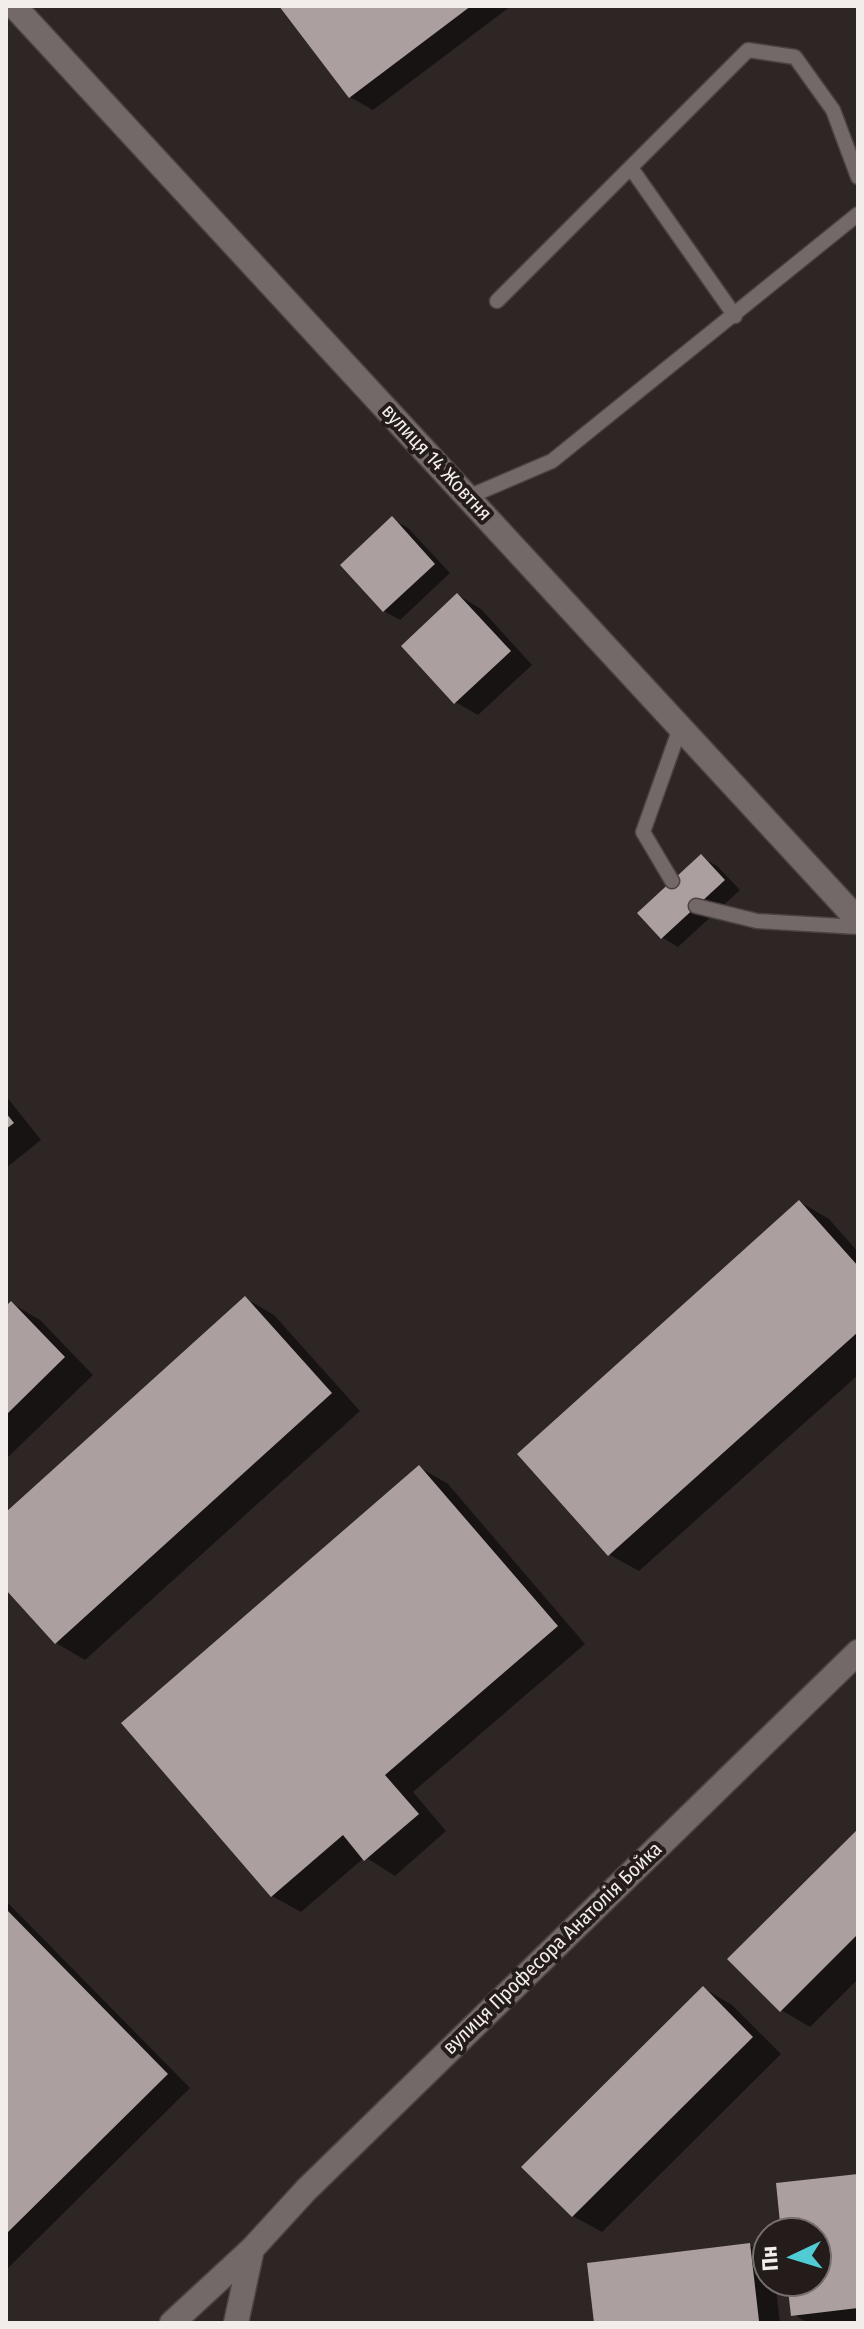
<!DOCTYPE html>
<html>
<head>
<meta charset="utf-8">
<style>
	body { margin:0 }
	#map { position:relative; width:864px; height:2329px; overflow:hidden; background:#2e2525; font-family:"Fira Sans Condensed",sans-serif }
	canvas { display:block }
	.frame { position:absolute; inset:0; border:8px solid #f2eceb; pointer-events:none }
	.north { position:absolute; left:752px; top:2217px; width:80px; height:80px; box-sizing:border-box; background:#241c1b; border:2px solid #766f6e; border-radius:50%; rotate:266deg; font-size:22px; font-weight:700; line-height:32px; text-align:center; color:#f2eceb }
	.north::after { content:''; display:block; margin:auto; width:28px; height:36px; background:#51ccd4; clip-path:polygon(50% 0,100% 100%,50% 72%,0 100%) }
</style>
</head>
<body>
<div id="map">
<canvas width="864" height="2329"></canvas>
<div class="frame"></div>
<div class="north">Пн</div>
</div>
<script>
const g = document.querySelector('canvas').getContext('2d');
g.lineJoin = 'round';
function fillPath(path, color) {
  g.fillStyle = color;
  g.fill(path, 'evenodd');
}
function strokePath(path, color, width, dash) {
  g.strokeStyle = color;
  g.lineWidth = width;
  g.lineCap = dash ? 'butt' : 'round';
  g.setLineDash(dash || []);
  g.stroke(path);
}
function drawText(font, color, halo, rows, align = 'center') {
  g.font = font + ' "Fira Sans Condensed",sans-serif';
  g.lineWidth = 8;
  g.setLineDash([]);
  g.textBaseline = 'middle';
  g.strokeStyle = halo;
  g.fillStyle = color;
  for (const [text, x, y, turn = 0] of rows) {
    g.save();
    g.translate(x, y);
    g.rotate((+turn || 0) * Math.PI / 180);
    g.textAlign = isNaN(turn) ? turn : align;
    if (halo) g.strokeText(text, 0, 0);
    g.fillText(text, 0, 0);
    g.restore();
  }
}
fillPath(new Path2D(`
	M282,6H511L373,110L350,97Z
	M392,519L408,528L450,573L400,620L384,611Z
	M458,595L481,609L532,665L478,715L455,702Z
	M701,857L717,866L740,890L678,947L663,938L640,913Z
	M6,1096L41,1140L6,1168Z
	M800,1202L829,1219L858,1252V1375L639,1571L610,1555L520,1454Z
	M245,1298L274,1315L360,1411L85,1660L56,1643L6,1587V1515Z
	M11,1303L40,1320L93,1375L6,1459V1309Z
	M419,1467L448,1484L585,1644L413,1792L446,1831L395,1876L365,1857L301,1912L272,1896Z
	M858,1832V1979L810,2027L781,2010Z
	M6,1901L190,2088L6,2270Z
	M703,1988L732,2005L781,2054L602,2232L573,2216L524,2167Z
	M858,2176V2323H808L793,2314L789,2281H816V2233H783Z
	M749,2245L768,2255V2281H775L780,2323H596L589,2265Z`), '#0007');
fillPath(new Path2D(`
	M279,6H471L349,98Z
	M392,516L435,564L383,612L340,565Z
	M457,593L511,651L454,704L401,646Z
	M701,854L725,880L661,939L637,913Z
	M6,1113L14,1123L6,1129Z
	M799,1200L858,1266V1332L608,1556L517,1454Z
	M245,1296L332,1393L55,1644L6,1590V1512Z
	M11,1301L65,1357L6,1415V1306Z
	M419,1465L558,1626L385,1775L419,1814L364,1861L343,1835L271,1897L121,1723Z
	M858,1829V1934L780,2012L727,1959Z
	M6,1909L168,2074L6,2234Z
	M703,1986L753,2037L572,2217L521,2167Z
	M858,2174V2308L791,2316L787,2281H816V2233H781L776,2183Z
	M750,2243L759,2321L594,2323L587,2263Z`), '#aba09f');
const lane = new Path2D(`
	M631,168L735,316
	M497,301L748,50L795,57L833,110L858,177
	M468,497L552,461L858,214
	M672,881L643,832L680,728
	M696,906L757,921L858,927`);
const street = new Path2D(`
	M14,6L858,920`);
const secondary = new Path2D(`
	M172,2323L252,2249L306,2190L858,1652
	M236,2323L252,2249`);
strokePath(lane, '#4b4343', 17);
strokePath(street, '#4b4343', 27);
strokePath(secondary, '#4b4343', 27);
strokePath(lane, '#736968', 14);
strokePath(street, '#736968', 24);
strokePath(secondary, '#736968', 24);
drawText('20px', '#f2eceb', '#241c1b', [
	["вулиця 14 Жовтня",436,463,47],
	["вулиця Професора Анатолія Бойка",553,1949,-44]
]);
</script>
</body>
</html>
